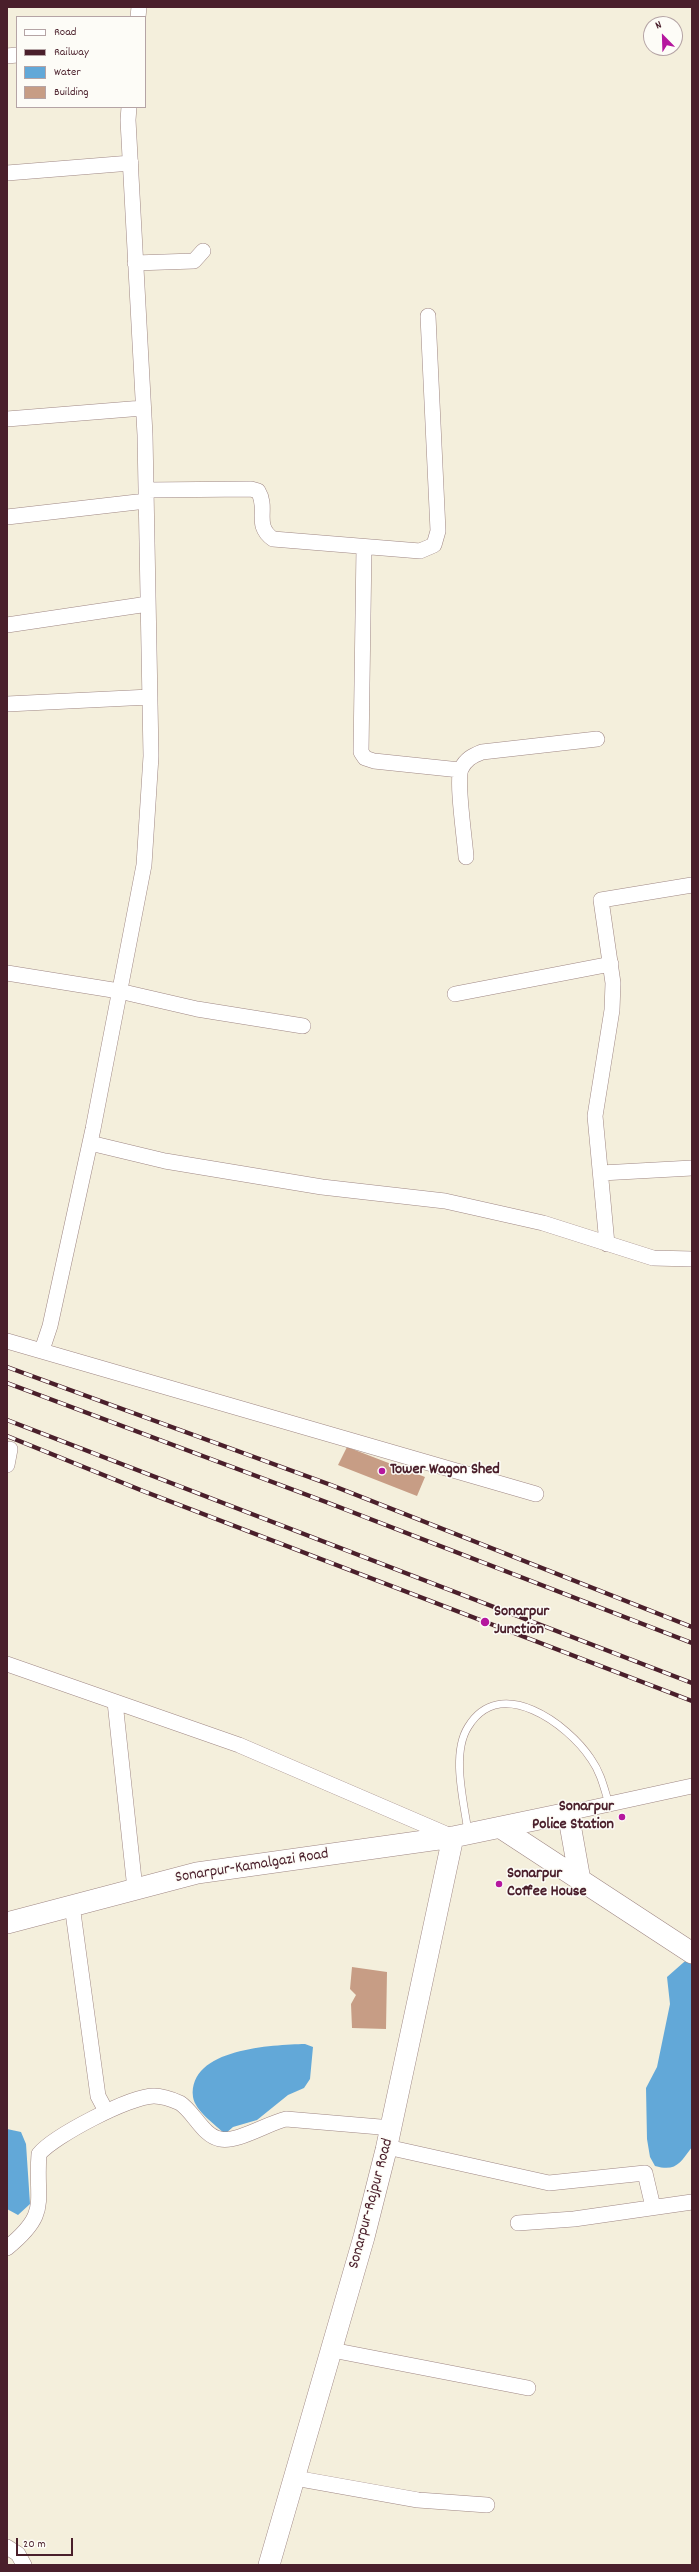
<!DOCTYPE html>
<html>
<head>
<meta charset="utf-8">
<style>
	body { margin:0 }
	#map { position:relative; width:699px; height:2572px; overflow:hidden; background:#f4efdc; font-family:Dekko,sans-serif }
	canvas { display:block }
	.frame { position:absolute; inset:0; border:8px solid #4a1f2b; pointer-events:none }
	.legend { position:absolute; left:16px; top:16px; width:130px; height:92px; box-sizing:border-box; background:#fdfcf7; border:1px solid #b5a4a5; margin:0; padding:5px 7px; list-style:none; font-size:12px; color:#4a1f2b }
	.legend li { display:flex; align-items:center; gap:8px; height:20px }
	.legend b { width:20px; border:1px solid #b5a4a5 }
	.north { position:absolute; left:643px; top:16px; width:40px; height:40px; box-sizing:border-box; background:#fdfcf7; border:1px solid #b5a4a5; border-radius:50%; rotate:337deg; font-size:11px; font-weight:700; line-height:16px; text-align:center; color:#4a1f2b }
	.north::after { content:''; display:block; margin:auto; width:14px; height:18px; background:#b5179e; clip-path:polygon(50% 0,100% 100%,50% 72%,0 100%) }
	.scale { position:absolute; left:16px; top:2538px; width:57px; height:18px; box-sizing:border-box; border:2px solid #4a1f2b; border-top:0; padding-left:5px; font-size:12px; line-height:14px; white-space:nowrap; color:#4a1f2b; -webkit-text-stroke:3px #fdfcf7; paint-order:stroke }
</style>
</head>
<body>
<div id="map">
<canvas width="699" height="2572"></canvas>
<div class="frame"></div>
<ul class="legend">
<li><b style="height:5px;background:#fff"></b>Road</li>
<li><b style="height:5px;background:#4a1f2b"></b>Railway</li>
<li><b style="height:11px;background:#62a8d8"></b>Water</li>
<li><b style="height:11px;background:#c79d85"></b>Building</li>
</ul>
<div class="north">N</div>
<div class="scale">20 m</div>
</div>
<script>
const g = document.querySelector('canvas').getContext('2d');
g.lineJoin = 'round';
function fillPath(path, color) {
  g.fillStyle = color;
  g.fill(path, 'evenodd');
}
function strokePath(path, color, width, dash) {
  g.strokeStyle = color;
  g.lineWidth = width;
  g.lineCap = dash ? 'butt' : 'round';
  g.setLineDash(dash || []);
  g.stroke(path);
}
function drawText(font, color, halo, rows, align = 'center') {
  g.font = font + ' Dekko,sans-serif';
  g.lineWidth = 3;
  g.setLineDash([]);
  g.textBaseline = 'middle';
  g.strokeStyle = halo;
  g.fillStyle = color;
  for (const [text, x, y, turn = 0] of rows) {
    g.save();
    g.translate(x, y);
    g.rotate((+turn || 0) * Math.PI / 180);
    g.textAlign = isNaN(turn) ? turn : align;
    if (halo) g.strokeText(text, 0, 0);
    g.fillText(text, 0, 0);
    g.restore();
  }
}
fillPath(new Path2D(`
	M692,1955V2147C680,2163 676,2172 655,2166L650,2157L647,2139L646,2088L657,2067L670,2004L667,1977Z
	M305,2044L313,2047L310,2079L304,2088L288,2095L257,2120L233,2127L225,2134C216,2125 195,2111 193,2097C188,2048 273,2045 305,2044Z
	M7,2129L21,2132L26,2144L30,2204L18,2215L7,2209Z`), '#62a8d8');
fillPath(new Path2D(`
	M347,1447L425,1477L417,1496L338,1465Z
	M352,1967L387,1972L386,2029L352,2028L351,2004L356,1995L350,1989Z`), '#c79d85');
const service = new Path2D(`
	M468,1832C464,1802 451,1754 468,1727C500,1674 568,1724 591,1759C601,1773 604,1788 609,1804`);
const minor = new Path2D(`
	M138,17L139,7
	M7,56L17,55
	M7,173L131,163
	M135,263L194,261L203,251
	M7,419L143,408
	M146,490L251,489L258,491C269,509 253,525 273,539L420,551L434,545L438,531L428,316
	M7,517L146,501
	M364,547L361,752L365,758L374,761L460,770
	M7,625L148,604
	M7,704L150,697
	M466,857C465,840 456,782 461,769C466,759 472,756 482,752L597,739
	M7,973L119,991L197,1009L303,1026
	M455,994L611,964
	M90,1143L165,1161L322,1187L445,1201L543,1223L653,1258L692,1259
	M601,1173L692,1168
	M607,1244L595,1116L612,1010L613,983L601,900L692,885
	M7,1341L536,1494
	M42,1350L50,1326L93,1129L144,865L151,756L145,435L128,120L129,107
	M7,1465L10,1449
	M7,1664L239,1745L453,1837
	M115,1702L135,1889
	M568,1813L692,1786
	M72,1905L98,2096L106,2111
	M387,2147L549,2183L645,2173L653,2207
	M518,2223L574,2219L692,2202
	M7,2248C51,2212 35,2203 39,2154C54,2136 130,2096 154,2096C163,2096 171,2099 180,2103C194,2112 203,2136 220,2139C237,2143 268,2123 286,2119L392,2128
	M332,2350L528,2388
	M295,2478L418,2500L487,2505
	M7,2547L18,2554L24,2565`);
const secondary = new Path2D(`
	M501,1828L692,1953
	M7,1923L197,1873L453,1837L568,1813L580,1880
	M269,2565L364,2237L386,2150L453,1837`);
strokePath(service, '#9f8784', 8);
strokePath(minor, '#9f8784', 16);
strokePath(secondary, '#9f8784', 22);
strokePath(service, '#fff', 7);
strokePath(minor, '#fff', 15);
strokePath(secondary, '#fff', 21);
const rail = new Path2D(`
	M7,1367L331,1485L692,1627
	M7,1383L326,1502L692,1643
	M7,1420L692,1683
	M7,1436L143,1491L692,1701`);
strokePath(rail, '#4a1f2b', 4.5);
strokePath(rail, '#fdfcf7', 3, [9]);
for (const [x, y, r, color] of [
	[382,1471,4,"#b5179e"],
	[485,1622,5,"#b5179e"],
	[622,1817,4,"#b5179e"],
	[499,1884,4,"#b5179e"]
]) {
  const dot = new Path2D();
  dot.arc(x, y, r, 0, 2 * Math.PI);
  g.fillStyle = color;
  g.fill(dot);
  strokePath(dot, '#fdfcf7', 1.5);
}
drawText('bold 16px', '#4a1f2b', '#fdfcf7', [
	["Tower Wagon Shed",390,1471],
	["Sonarpur",494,1613],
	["Junction",494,1631],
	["Sonarpur",614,1808,"right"],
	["Police Station",614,1826,"right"],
	["Sonarpur",507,1875],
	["Coffee House",507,1893]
], 'left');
drawText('16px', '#4a1f2b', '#fdfcf7', [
	["Sonarpur-Kamalgazi Road",252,1867,-9],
	["Sonarpur-Rajpur Road",372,2204,-75]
]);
</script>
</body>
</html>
